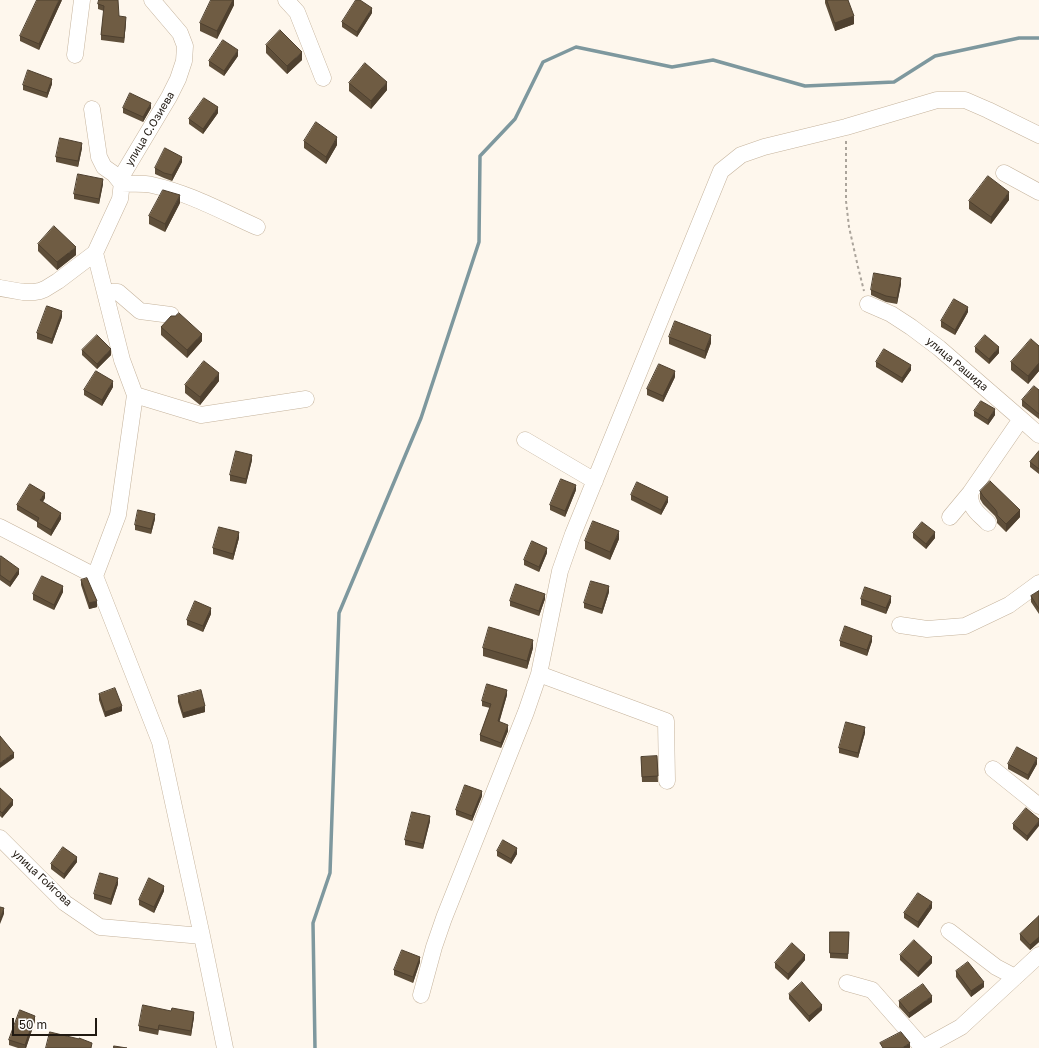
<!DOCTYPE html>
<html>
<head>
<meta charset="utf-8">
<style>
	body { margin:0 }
	#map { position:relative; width:1039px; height:1048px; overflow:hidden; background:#fef7ed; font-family:"Golos Text",sans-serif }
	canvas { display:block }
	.scale { position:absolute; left:12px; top:1018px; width:85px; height:18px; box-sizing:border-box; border:2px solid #201911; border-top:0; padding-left:5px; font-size:12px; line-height:14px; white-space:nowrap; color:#201911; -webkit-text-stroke:3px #fff; paint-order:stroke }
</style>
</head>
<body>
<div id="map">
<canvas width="1039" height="1048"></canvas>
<div class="scale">50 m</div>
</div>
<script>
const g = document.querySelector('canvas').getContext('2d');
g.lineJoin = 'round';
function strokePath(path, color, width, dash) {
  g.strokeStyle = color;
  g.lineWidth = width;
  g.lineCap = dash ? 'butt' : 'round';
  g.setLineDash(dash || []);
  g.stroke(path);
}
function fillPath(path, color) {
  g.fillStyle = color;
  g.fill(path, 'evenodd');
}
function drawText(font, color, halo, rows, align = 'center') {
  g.font = font + ' "Golos Text",sans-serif';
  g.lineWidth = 4;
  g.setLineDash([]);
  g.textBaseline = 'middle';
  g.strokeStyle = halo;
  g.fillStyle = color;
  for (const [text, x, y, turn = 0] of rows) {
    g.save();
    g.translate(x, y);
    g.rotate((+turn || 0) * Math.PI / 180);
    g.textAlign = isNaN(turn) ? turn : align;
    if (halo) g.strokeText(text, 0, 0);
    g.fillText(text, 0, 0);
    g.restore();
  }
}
strokePath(new Path2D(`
	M315,1048L313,923L330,873L339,613L421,418L479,242L480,156L515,119L543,62L576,47L672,67L713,60L805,86L894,82L935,56L1019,38H1039`), '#7e989e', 3.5);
const minor = new Path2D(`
	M286,0L297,12L323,78
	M75,55L82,0
	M92,109L99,157L104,167L114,174L122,184C132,184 143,183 152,185C189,193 223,212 257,227
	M1004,173L1039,192
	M95,253L122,360L135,395L118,515L95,576L160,742L202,936L225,1048
	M0,288L23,292H34L40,291L45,289L58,281L95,253L120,199L123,174L169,97L178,79L184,61L185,46L180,33L152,0
	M105,293L113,292H118L140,311L171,315
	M868,304L891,314L911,327L939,348L1021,419L1039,435
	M135,395L201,415L306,399
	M525,440L595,481
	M970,493C970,509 977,512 988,523
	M950,517L970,493L1021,419
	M0,527L95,576
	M900,625L927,629L965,626L1009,605L1039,583
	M539,674L666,721L667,781
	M993,769L1039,806
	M0,838L65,903L100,927L202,936
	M949,931L996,967L1015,977
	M847,983L872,990L923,1048
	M421,995L434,947L444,918L526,712L539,674L560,571L573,534L721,171L741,155L764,147L846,127L937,100H965L988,110L1039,135
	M923,1048L961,1027L1039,955`);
strokePath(minor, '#c5b39c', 17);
strokePath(new Path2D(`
	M846,141V201L849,227L858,267L864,291`), '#aba49b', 2, [3, 3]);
strokePath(minor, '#fff', 16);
fillPath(new Path2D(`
	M62,0L39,50L20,41V36Z
	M99,0L126,22L124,43L101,40V35L104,11L98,9V4Z
	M234,0V5L217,39L200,31V23Z
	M825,0H848L854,24L835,31L825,3Z
	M372,13L357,37L342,27V22Z
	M266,45L302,60L287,74L266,53Z
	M238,56L224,76L209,66V61Z
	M349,83L387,90L371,109L349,91Z
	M52,84L47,98L23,90V85Z
	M123,108H151L143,122L123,113Z
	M218,113L203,134L189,124V119Z
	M304,141L337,145L326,164L304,148Z
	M82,148L78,167L56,162V157Z
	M182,162L172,181L164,178L155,174V168Z
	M103,184L99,204L74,199V194Z
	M1009,200L991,224L969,209V201Z
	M180,203L165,232L149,224V216Z
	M38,244L76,255L57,270L38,251Z
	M901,284L897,304L886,302L871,295V290Z
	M968,312L955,335L941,327V321Z
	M62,317L52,344L37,339V333Z
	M161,327L202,341L187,358L161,335Z
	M669,337L711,343L705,359L669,344Z
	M1039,346V371L1028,384L1011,370V362Z
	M975,347L999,353L989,364L975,352Z
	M82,350L111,355L97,369L82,355Z
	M876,362L911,370L902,383L876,367Z
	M675,377L663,402L647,395V389Z
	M219,381L200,405L185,393V385Z
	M113,387L102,406L84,395V390Z
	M1039,390V419L1022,406V400Z
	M974,411L995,415L988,425L974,416Z
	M1039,451V474L1030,467V462Z
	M252,460L246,484L230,481V475Z
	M576,490L565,517L550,510V505Z
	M980,491L1020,517L1006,532L997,523V520L995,516L983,504L980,499Z
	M631,495L668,502L661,515L631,500Z
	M45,498L43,502L61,519L51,536L37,527V522L17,510V505Z
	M155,519L151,534L135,530V525Z
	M913,533L935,538L926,549L913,538Z
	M239,538L233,560L213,554V548Z
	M619,539L610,560L585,549V541Z
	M547,553L539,572L524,565V560Z
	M0,558L19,574L10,587L0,580Z
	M81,580L97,607L89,609L81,585Z
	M1039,591V614L1031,602V596Z
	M63,592L54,610L33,600V594Z
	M609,592L602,614L584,608V603Z
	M545,599L539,616L510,606V601Z
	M861,599L891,602L886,614L861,605Z
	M211,614L203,632L187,625V620Z
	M840,641H872L867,656L840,646Z
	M483,648H533L527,669L483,656Z
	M99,694L122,711L105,717L99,700Z
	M507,695L499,722L508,731L501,748L480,741V735L490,708L482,706V701Z
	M178,696L205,712L183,718L178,702Z
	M865,733L858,758L839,753V748Z
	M657,756L658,782H642L641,757Z
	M1008,764H1037L1028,780L1008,769Z
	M0,788L13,805L2,818L0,816Z
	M482,796L472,821L456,815V810Z
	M1039,819L1027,841L1013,829V824Z
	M430,821L423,849L405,845V840Z
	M497,851L517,854L511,864L497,856Z
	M77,862L64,879L51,869V864Z
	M118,884L111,905L94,899V894Z
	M164,891L154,913L139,905V900Z
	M932,908L918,928L904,918V913Z
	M1039,916V942L1030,950L1020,940V934Z
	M830,932H849L848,959L830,958Z
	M900,955L932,963L918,977L900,960Z
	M805,960L788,980L775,968V963Z
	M420,962L413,983L394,975V970Z
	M956,971L984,987L971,997L956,977Z
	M789,994L822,1010L809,1022L789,999Z
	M899,1001L932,1002L909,1018L899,1007Z
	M171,1011L194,1017L191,1036L159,1030L158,1035L139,1031V1026Z
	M35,1021L26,1048H18L9,1045V1040Z`), '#5f4f3a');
fillPath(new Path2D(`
	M59,0H62L39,50V44Z
	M233,0H234V5L217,39V31Z
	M372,8V13L357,37V32Z
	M854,16V24L835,31V23Z
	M126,17V22L124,43V38Z
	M238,50V56L224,76V71Z
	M302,52V60L287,74V66Z
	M52,79V84L47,98V93Z
	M387,82V90L371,109V101Z
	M151,103V108L143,122V117Z
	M218,107V113L203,134V129Z
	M337,137V145L326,164V157Z
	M82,143V148L78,167V161Z
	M182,157V162L172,181V175Z
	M103,179V184L99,204V199Z
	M1009,192V200L991,224V217Z
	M180,195V203L165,232V224Z
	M76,247V255L57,270V262Z
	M901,278V284L897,304V298Z
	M968,307V312L955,335V330Z
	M62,311V317L52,344V339Z
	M202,334V341L187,358V350Z
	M711,335V343L705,359V351Z
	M999,347V353L989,364V359Z
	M111,349V355L97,369V364Z
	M1039,363V371L1028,384V376Z
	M911,365V370L902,383V378Z
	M675,371V377L663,402V396Z
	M219,373V381L200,405V397Z
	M113,381V387L102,406V400Z
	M995,409V415L988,425V420Z
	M252,455V460L246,484V479Z
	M576,485V490L565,517V511Z
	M45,493V498L40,505V500Z
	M668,497V502L661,515V510Z
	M1020,510V517L1006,532V524Z
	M61,513V519L51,536V530Z
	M155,514V519L151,534V529Z
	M619,531V539L610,560V552Z
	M239,532V538L233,560V554Z
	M935,532V538L926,549V544Z
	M547,548V553L539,572V567Z
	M19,569V574L10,587V582Z
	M63,586V592L54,610V605Z
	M609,586V592L602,614V609Z
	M545,594V599L539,616V611Z
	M891,596V602L886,614V608Z
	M97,601V607L89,609V603Z
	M211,608V614L203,632V626Z
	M872,636V641L867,656V650Z
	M533,640V648L527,669V661Z
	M507,690V695L498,727V721Z
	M122,706V711L105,717V712Z
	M205,706V712L183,718V713Z
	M508,725V731L501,748V743Z
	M865,727V733L858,758V753Z
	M14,753V758L0,768V763Z
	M1037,758V764L1028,780V775Z
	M482,791V796L472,821V816Z
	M13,800V805L2,818V813Z
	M430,816V821L423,849V844Z
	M1039,821V826L1027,841V836Z
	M517,848V854L511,864V859Z
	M77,857V862L64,879V874Z
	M118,878V884L111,905V899Z
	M164,886V891L154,913V907Z
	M932,902V908L918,928V922Z
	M4,908V914L0,924V919Z
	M1039,937V942L1030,950V945Z
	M805,955V960L788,980V974Z
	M420,957V962L413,983V977Z
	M932,957V963L918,977V972Z
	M984,982V987L971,997V991Z
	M932,996V1002L909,1018V1013Z
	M822,1005V1010L809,1022V1016Z
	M194,1012V1017L191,1036V1031Z
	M35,1016V1021L26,1048H25V1045Z
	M910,1043V1048H902Z`), '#4e402f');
const building = new Path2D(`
	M37,0H59L39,44L20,36Z
	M99,0H118L119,16L126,17L124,38L101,35L104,6L98,4Z
	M211,0H233L217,31L200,23Z
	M356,0H360L372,8L357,32L342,22Z
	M827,0H848L854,16L835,23Z
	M280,30L302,52L287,66L266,45Z
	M223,40L238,50L224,71L209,61Z
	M365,63L387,82L371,101L349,83Z
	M28,70L52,79L47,93L23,85Z
	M130,93L151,103L143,117L123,108Z
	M204,98L218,107L203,129L189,119Z
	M316,122L337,137L326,157L304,141Z
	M60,138L82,143L78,161L56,157Z
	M165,148L182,157L172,175L164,173L155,168Z
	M78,174L103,179L99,199L74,194Z
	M988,176L1009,192L991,217L969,201Z
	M163,190L180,195L165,224L149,216Z
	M54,226L76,247L57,262L38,244Z
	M874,273L901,278L897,298L886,296L871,290Z
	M954,299L968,307L955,330L941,321Z
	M47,306L62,311L52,339L37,333Z
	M179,313L202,334L187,350L161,327L171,316H175Z
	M675,321L711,335L705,351L669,337Z
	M97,335L111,349L97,364L82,350Z
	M985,335L999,347L989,359L975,347Z
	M1031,339L1039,346V363L1028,376L1011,362Z
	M884,349L911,365L902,378L876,362Z
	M204,361L219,373L200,397L185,385Z
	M659,364L675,371L663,396L647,389Z
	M96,371L113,381L102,400L84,390Z
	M1034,386L1039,390V414L1022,400Z
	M981,401L995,409L988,420L974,411Z
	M236,451L252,455L246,479L230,475Z
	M1039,451V469L1030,462Z
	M561,479L576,485L565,511L550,505Z
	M990,481L1020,510L1006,524L997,515V512L995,509L983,496L980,491Z
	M637,482L668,497L661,510L631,495Z
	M30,484L45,493L40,500L61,513L51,530L37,522L39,518L17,505Z
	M138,510L155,514L151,529L135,525Z
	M593,521L619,531L610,552L585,541Z
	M922,522L935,532L926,544L913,533Z
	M219,527L239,532L233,554L213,548Z
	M532,541L547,548L539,567L524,560Z
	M1,556L19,569L10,582L0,575V558Z
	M42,576L63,586L54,605L33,594Z
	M87,578L97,601L89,603L81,580Z
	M591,581L609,586L602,609L584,603Z
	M516,584L545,594L539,611L510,601Z
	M865,587L891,596L886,608L861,599Z
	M1039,591V609L1031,596Z
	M195,601L211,608L203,626L187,620Z
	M845,626L872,636L867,650L840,641Z
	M489,627L533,640L527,661L483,648Z
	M487,684L507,690L498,721L508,725L501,743L480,735L491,704L482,701Z
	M115,688L122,706L105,712L99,694Z
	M201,690L205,706L183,713L178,696Z
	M846,722L865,727L858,753L839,748Z
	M0,736L14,753L0,763Z
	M1017,747L1037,758L1028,775L1008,764Z
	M657,756L658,776L642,777L641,757Z
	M465,785L482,791L472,816L456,810Z
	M0,788L13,800L2,813L0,811Z
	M1026,808L1039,819V821L1027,836L1013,824Z
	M412,812L430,816L423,844L405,840Z
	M503,840L517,848L511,859L497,851Z
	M63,847L77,857L64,874L51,864Z
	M100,873L118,878L111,899L94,894Z
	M149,878L164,886L154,907L139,900Z
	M918,893L932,902L918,922L904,913Z
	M0,907L4,908L0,919Z
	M1039,916V937L1030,945L1020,934Z
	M830,932H849L848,954L830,953Z
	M914,940L932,957L918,972L900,955Z
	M792,943L805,955L788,974L775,963Z
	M402,950L420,957L413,977L394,970Z
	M968,962L984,982L971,991L956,971Z
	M802,982L822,1005L809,1016L789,994Z
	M923,984L932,996L909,1013L899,1001Z
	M143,1005L171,1011L172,1008L194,1012L191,1031L159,1025L158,1030L139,1026Z
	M20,1010L35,1016L25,1045L9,1040Z
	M50,1032L79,1039V1038L92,1043L91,1048H46Z
	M901,1032L910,1043L902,1048H883L880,1043Z
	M114,1046L127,1048H114Z`);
fillPath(building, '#6f5c43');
strokePath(building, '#4e402f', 1);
drawText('11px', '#201911', '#fff', [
	["улица С.Озиева",150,129,-59],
	["улица Рашида",957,364,40],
	["улица Гойгова",42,878,43]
]);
</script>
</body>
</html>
